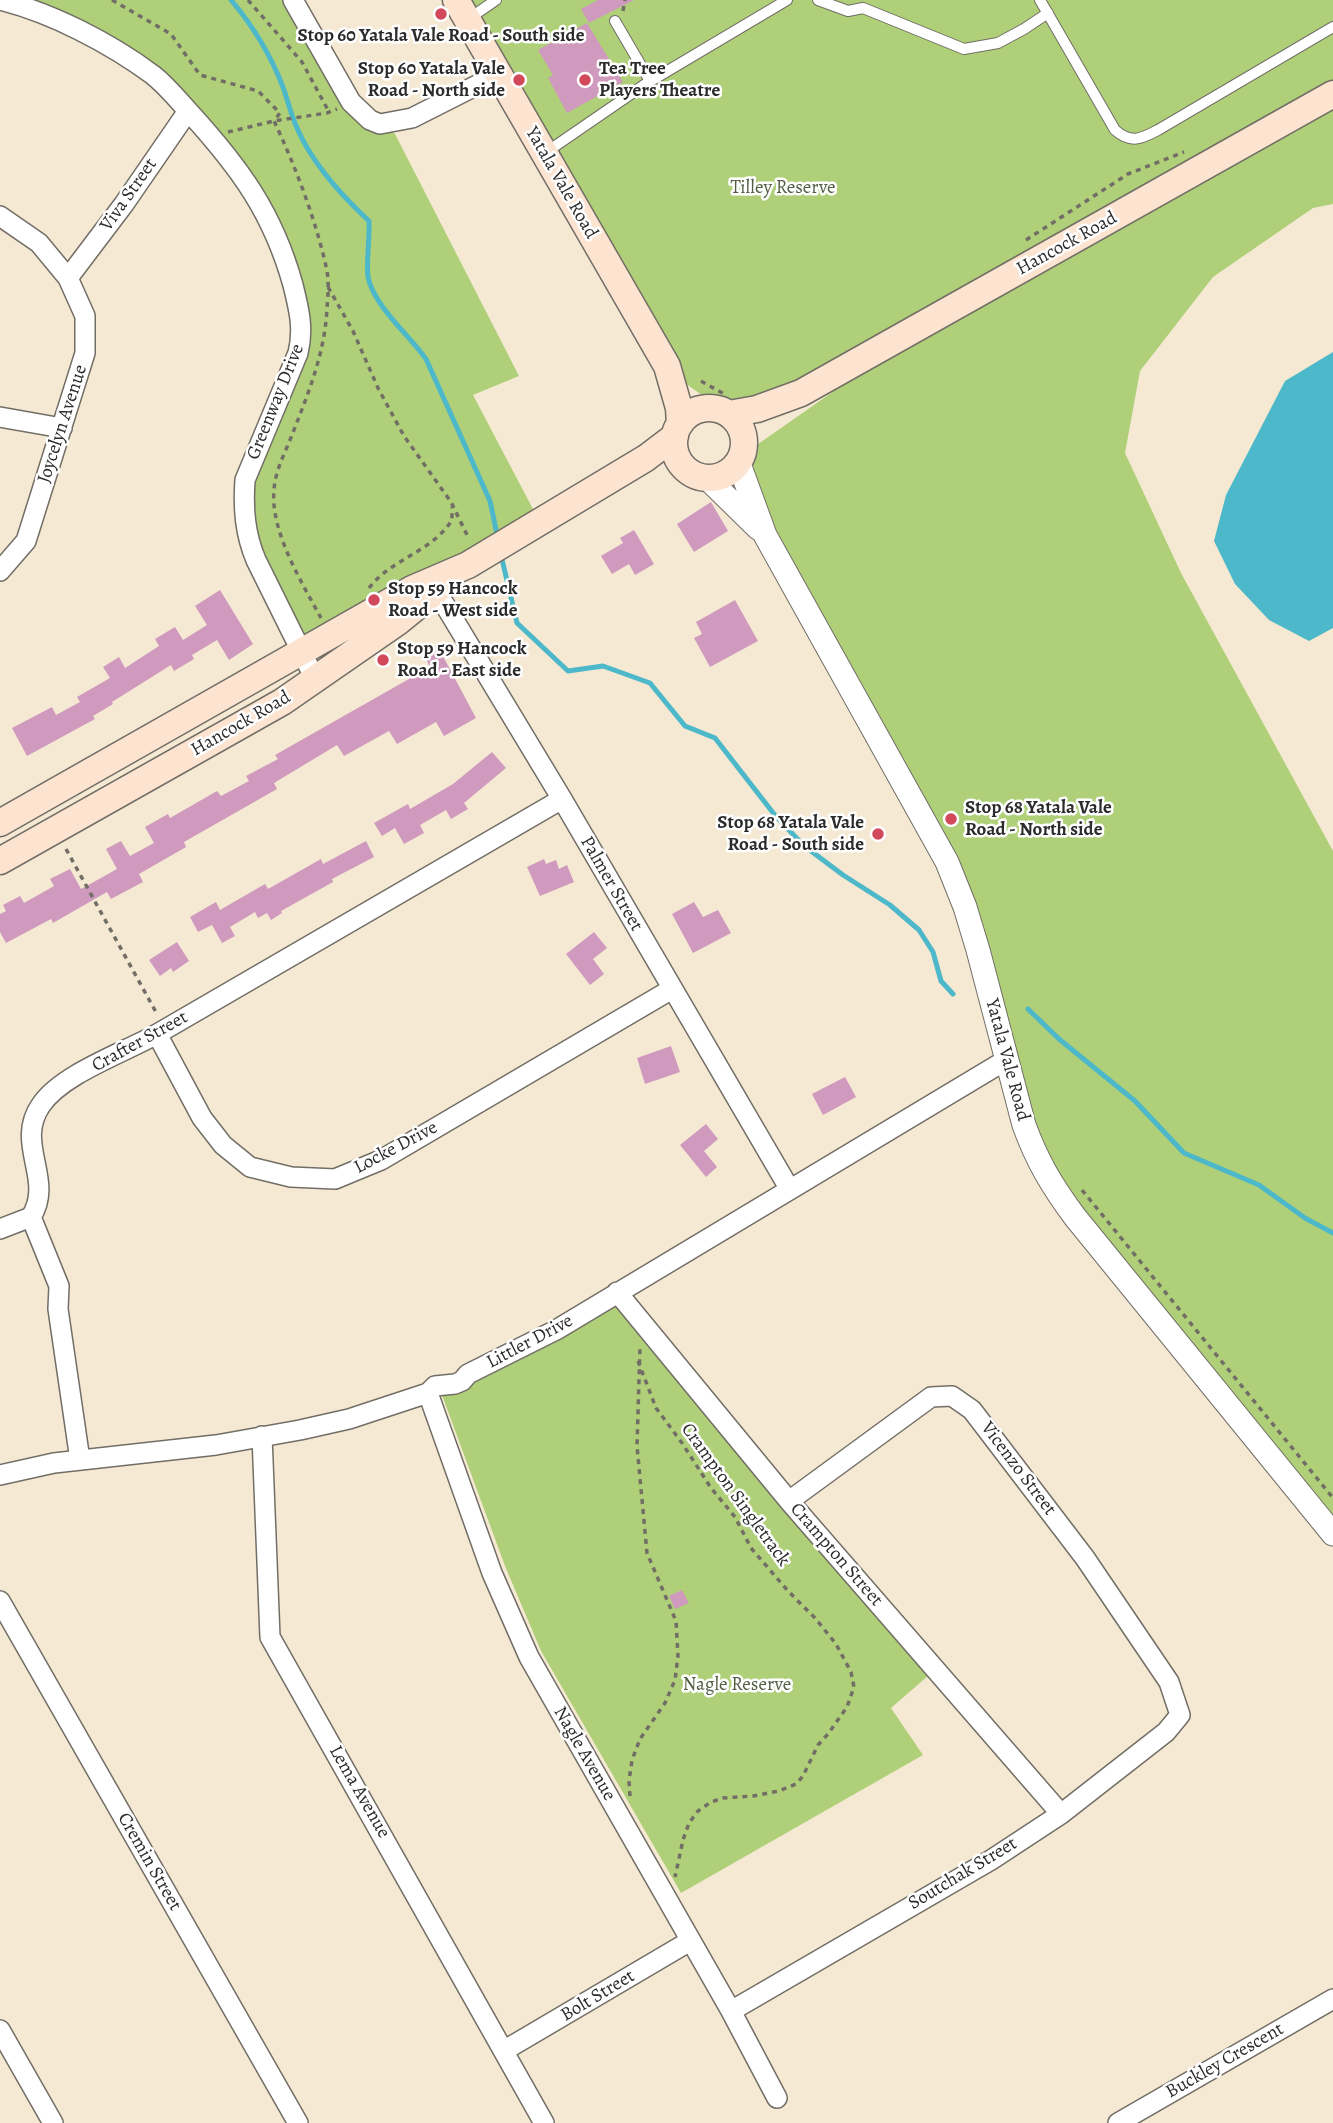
<!DOCTYPE html>
<html>
<head>
<meta charset="utf-8">
<style>
	body { margin:0 }
	canvas { display:block; background:#f5e9d3 }
</style>
</head>
<body>
<canvas width="1333" height="2123"></canvas>
<script>
const g = document.querySelector('canvas').getContext('2d');
g.lineJoin = 'round';
function fillPath(path, color) {
  g.fillStyle = color;
  g.fill(path, 'evenodd');
}
function strokePath(path, color, width, dash) {
  g.strokeStyle = color;
  g.lineWidth = width;
  g.lineCap = dash ? 'butt' : 'round';
  g.setLineDash(dash || []);
  g.stroke(path);
}
function drawText(font, color, halo, rows, align = 'center') {
  g.font = font + ' Alegreya,serif';
  g.lineWidth = 5;
  g.setLineDash([]);
  g.textBaseline = 'middle';
  g.strokeStyle = halo;
  g.fillStyle = color;
  for (const [text, x, y, turn = 0] of rows) {
    g.save();
    g.translate(x, y);
    g.rotate((+turn || 0) * Math.PI / 180);
    g.textAlign = isNaN(turn) ? turn : align;
    if (halo) g.strokeText(text, 0, 0);
    g.fillText(text, 0, 0);
    g.restore();
  }
}
fillPath(new Path2D(`
	M0,0H291L351,102L395,134L519,376L473,395L534,511L301,652L244,503L298,353L284,255L188,111L149,60L52,17Z
	M456,0H1333V204L1313,208L1213,277L1140,371L1125,453L1181,573L1333,851V1534L1035,1157L965,907L750,519L741,456L944,314L729,414L689,386L667,366Z
	M617,1306L929,1675L891,1708L923,1755L681,1893L541,1651L505,1566L442,1395L492,1374Z`), '#afd079');
fillPath(new Path2D(`
	M1333,352V628L1309,641L1269,620L1235,584L1214,541L1226,495L1285,381Z`), '#4db8c9');
strokePath(new Path2D(`
	M231,0C253,26 271,56 283,87C288,101 291,115 297,128C312,163 341,195 369,221C370,236 366,264 368,277C374,306 409,335 426,359L490,501L498,539
	M501,555L517,623L568,671L603,666L650,683L685,726L715,738L774,814L803,845L843,875L890,905L919,930L933,952L941,981L953,994
	M1028,1009L1059,1039L1135,1101L1184,1153L1259,1185L1305,1218L1333,1233`), '#4db8c9', 5);
fillPath(new Path2D(`
	M598,0H634L589,23L581,9Z
	M587,23L623,82L567,113L548,78L553,75L538,50Z
	M711,502L728,531L694,552L677,524Z
	M634,530L654,564L635,575L629,564L612,574L601,556L623,543L620,538Z
	M220,590L253,644L229,660L217,640L192,655L194,659L174,671L171,665L112,702L113,704L93,716L95,719L27,756L12,728L52,707L56,715L80,702L77,697L110,678L103,667L119,657L125,668L159,646L155,639L175,627L183,640L207,625L195,606Z
	M735,600L758,641L710,667L694,638L702,634L696,622Z
	M437,645L476,718L444,736L436,722L397,744L389,731L344,756L337,745L274,783L277,789L184,842L186,847L139,874L143,882L111,899L107,892L53,923L51,919L6,943L0,932V914L6,911L3,905L20,896L24,903L54,886L50,879L70,869L81,889L117,869L106,849L121,841L130,856L154,843L145,827L168,814L170,818L217,791L221,796L249,781L246,776L278,759L275,755L430,667L423,653Z
	M492,752L506,768L464,803L468,809L451,819L446,810L420,825L424,833L404,844L395,828L382,836L374,823L408,804L410,809L453,784Z
	M366,841L374,857L332,879L333,882L281,911L282,913L271,920L267,913L258,918L255,912L230,927L235,936L222,943L212,925L198,932L190,917L216,902L220,910L265,884L268,889L321,859L323,864Z
	M544,859L546,864L556,860L559,869L567,865L574,882L540,896L527,867Z
	M694,902L703,917L718,910L731,933L693,953L672,914Z
	M594,932L607,948L593,959L604,974L590,985L566,954Z
	M177,942L189,961L173,972L171,968L160,976L149,960Z
	M671,1046L680,1072L645,1084L637,1058Z
	M845,1077L856,1097L823,1115L812,1094Z
	M706,1124L718,1139L704,1151L717,1167L706,1177L680,1145Z
	M682,1590L689,1603L675,1609L669,1596Z`), '#cf9abd');
const service = new Path2D(`
	M818,0L848,11L863,8L964,49L998,43L1024,29L1048,13
	M1040,0L1115,130C1131,144 1141,139 1158,130L1333,27
	M467,20L496,0
	M615,21L650,81
	M545,153L644,85L787,0`);
const minor = new Path2D(`
	M0,0C52,13 110,43 153,75C167,86 178,100 190,113C240,168 273,213 293,285C299,309 304,329 298,353L245,480C243,509 245,534 256,560L315,679
	M293,0L351,102L370,120L380,124L412,118L499,74
	M0,216L39,243L68,278L85,316V353L26,541L0,571
	M68,278L124,204L188,111
	M0,417L62,428
	M431,582L562,799L789,1188
	M157,1034L202,1118L223,1145L250,1167L291,1177L335,1179L381,1160L672,989
	M31,1217C55,1179 14,1144 41,1105C62,1074 123,1053 157,1034C293,956 427,877 562,799
	M31,1217L59,1286L58,1309L80,1460
	M0,1229L31,1217
	M617,1292L789,1501L1061,1814
	M428,1393L492,1573L529,1657L731,2011L777,2098
	M262,1436L270,1637L544,2123
	M0,1475L54,1463L216,1445L300,1430L349,1419L428,1393L435,1386L455,1384L462,1381L468,1374L556,1330L1006,1060
	M0,1601L298,2123
	M731,2011L991,1860L1061,1814L1166,1732L1180,1715L1169,1682L1085,1558L972,1410L952,1396L931,1397L789,1501
	M0,2030L53,2123
	M505,2050L690,1941
	M1118,2123L1333,1999`);
const tertiary = new Path2D(`
	M738,461L765,535L947,862L965,907L978,950L1024,1125C1037,1161 1052,1186 1075,1217L1333,1534
	M706,477L758,528`);
const secondary = new Path2D(`
	M456,0L667,366L679,408L680,424
	M674 443a35 35 0 1 1 70 0a35 35 0 1 1-70 0Z
	M729,414L757,409L801,393L1333,94
	M0,823L412,589L468,565L646,458L675,436
	M0,861L282,702L399,621L442,586`);
strokePath(service, '#726e66', 12);
strokePath(minor, '#726e66', 22);
strokePath(tertiary, '#726e66', 25);
strokePath(secondary, '#726e66', 29);
strokePath(new Path2D(`
	M112,0L171,34L200,75L258,91L280,113L274,121C295,165 317,223 327,271C329,282 328,297 327,308C325,353 308,394 292,435C285,453 275,471 274,490C270,531 302,583 321,618
	M248,0L302,62L329,112
	M623,11L625,0
	M228,132L274,121L327,113L337,109
	M1026,240L1128,174L1184,152
	M328,287L353,331L378,388L404,436L451,502L469,539
	M701,381L724,394
	M369,588C392,558 431,553 452,520V507
	M66,849L157,1014
	M1082,1190L1333,1498
	M638,1361L656,1408L682,1443L711,1488L735,1517L751,1548L788,1591L815,1618L836,1644L851,1672L854,1687L847,1707L828,1734L818,1745L803,1776L796,1784L779,1791L753,1796L723,1798L711,1802L698,1811L689,1823L683,1840L675,1877
	M630,1796L629,1781L632,1760L640,1739L665,1703L675,1680L678,1656L676,1621L647,1553L637,1446L640,1347`), '#726e66', 3.5, [5, 5]);
strokePath(service, '#fff', 10);
strokePath(minor, '#fff', 19);
strokePath(tertiary, '#fff', 23);
strokePath(secondary, '#fde4d0', 26);
for (const [x, y, r, color] of [
	[441,14,7,"#d1495b"],
	[519,80,7,"#d1495b"],
	[585,80,7,"#d1495b"],
	[374,600,7,"#d1495b"],
	[383,660,7,"#d1495b"],
	[951,819,7,"#d1495b"],
	[878,834,7,"#d1495b"]
]) {
  const dot = new Path2D();
  dot.arc(x, y, r, 0, 2 * Math.PI);
  g.fillStyle = color;
  g.fill(dot);
  strokePath(dot, '#fff', 2.5);
}
drawText('bold 19px', '#2b2b2b', '#fff', [
	["Stop 60 Yatala Vale Road - South side",441,36,"center"],
	["Stop 60 Yatala Vale",505,69,"right"],
	["Road - North side",505,91,"right"],
	["Tea Tree",599,69],
	["Players Theatre",599,91],
	["Stop 59 Hancock",388,589],
	["Road - West side",388,611],
	["Stop 59 Hancock",397,649],
	["Road - East side",397,671],
	["Stop 68 Yatala Vale",965,808],
	["Road - North side",965,830],
	["Stop 68 Yatala Vale",864,823,"right"],
	["Road - South side",864,845,"right"]
], 'left');
drawText('19px', '#2b2b2b', '#fff', [
	["Yatala Vale Road",561,183,60],
	["Viva Street",129,195,-55],
	["Hancock Road",1067,244,-29],
	["Greenway Drive",276,402,-68],
	["Joycelyn Avenue",63,424,-72],
	["Hancock Road",241,724,-30],
	["Palmer Street",611,884,60],
	["Crafter Street",140,1042,-29],
	["Yatala Vale Road",1007,1060,75],
	["Locke Drive",396,1148,-28],
	["Littler Drive",530,1342,-28],
	["Vicenzo Street",1018,1469,53],
	["Crampton Singletrack",735,1495,54],
	["Crampton Street",836,1555,49],
	["Nagle Avenue",584,1754,60],
	["Lema Avenue",359,1792,60],
	["Cremin Street",149,1862,60],
	["Soutchak Street",963,1874,-31],
	["Bolt Street",598,1996,-31],
	["Buckley Crescent",1225,2061,-30]
]);
drawText('19px', '#535d42', '#fff', [
	["Tilley Reserve",783,188],
	["Nagle Reserve",737,1685]
]);
</script>
</body>
</html>
